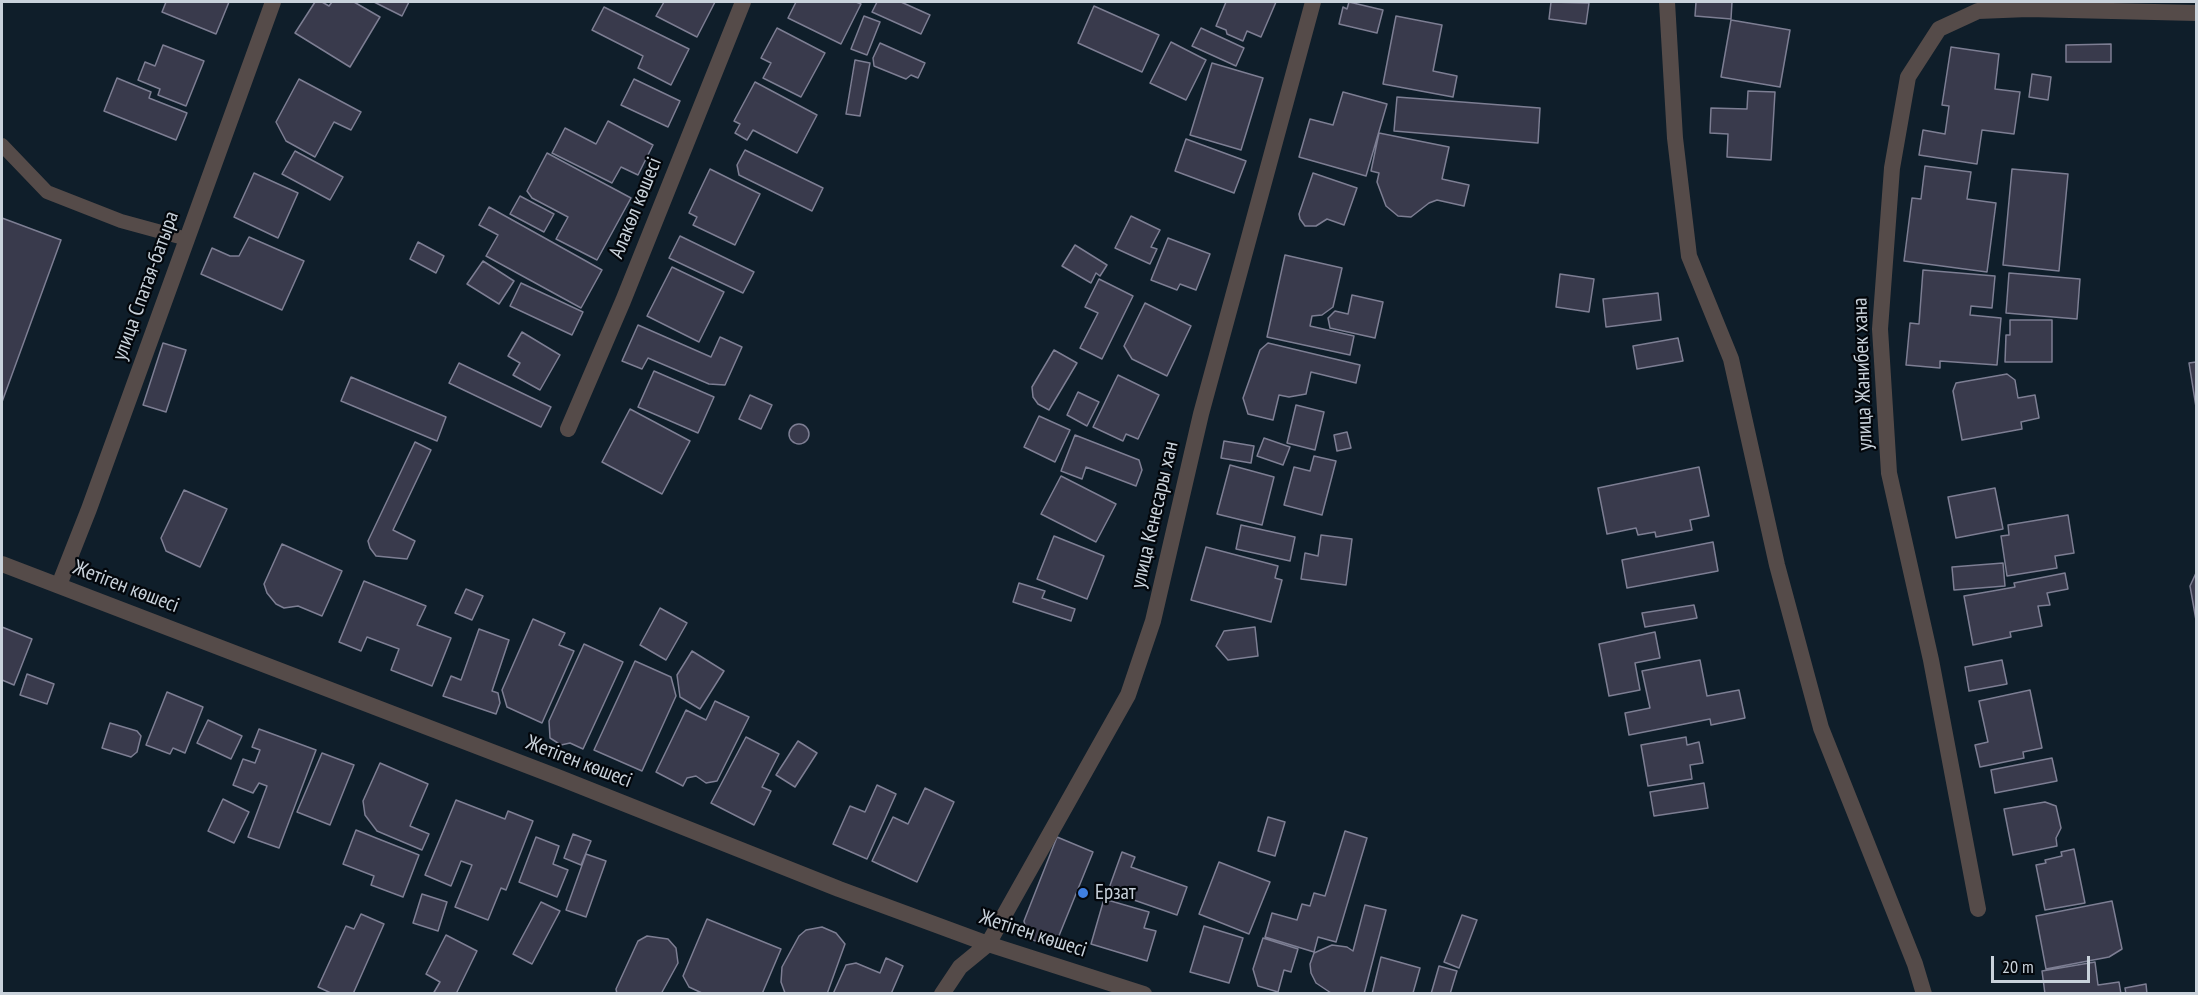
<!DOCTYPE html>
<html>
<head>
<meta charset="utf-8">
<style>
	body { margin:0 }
	#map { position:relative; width:2198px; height:995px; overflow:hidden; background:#0f1e2a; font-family:"PT Sans Narrow",sans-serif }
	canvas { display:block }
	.frame { position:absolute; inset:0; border:3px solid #c9d2db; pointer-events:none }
	.scale { position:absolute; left:1991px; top:956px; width:99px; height:27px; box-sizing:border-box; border:3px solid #c9d2db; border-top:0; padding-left:8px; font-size:18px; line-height:21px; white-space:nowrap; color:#c9d2db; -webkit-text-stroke:4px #03070c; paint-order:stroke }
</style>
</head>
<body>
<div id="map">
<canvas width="2198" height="995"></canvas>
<div class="frame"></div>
<div class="scale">20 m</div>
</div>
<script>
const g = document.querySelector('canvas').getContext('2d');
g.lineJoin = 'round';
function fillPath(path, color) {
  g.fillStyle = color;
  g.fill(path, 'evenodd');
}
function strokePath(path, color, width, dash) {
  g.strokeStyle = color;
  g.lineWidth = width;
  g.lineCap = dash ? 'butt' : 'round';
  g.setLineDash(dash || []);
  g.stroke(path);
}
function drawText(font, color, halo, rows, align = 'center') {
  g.font = font + ' "PT Sans Narrow",sans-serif';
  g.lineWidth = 4.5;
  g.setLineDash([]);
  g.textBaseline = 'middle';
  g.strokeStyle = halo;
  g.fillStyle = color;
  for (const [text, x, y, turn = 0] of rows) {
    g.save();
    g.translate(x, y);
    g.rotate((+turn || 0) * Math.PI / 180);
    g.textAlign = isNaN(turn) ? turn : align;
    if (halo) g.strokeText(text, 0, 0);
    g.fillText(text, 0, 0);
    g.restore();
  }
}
const building = new Path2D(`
	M166,2H229L216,34L162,12Z
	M315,2H322L329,6L332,2H354L380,17L350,67L295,33Z
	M374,2H409L402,16Z
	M664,2H715L697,37L656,16Z
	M796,2H856L861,4L841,44L788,18Z
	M877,2H901L930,15L921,34L872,12Z
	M1226,2H1276L1261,37L1247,31L1243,41L1227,34L1226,30L1216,26Z
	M1349,2L1383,10L1377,33L1339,24L1343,7L1347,9Z
	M1551,2L1589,3L1586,24L1549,19Z
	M1696,2H1732L1731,19L1695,16Z
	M1094,6L1159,35L1142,72L1078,43Z
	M604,7L689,49L671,85L638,68L643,56L592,30Z
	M864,16L880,22L867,55L851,49Z
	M1396,16L1442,25L1433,71L1457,76L1453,97L1383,84Z
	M1731,20L1790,30L1780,87L1721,77Z
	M777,28L825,53L801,97L763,78L771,63L761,58Z
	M1201,28L1244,48L1236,66L1192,46Z
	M1171,42L1206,60L1186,100L1150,83Z
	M880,43L925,63L918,78L911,75L906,79L874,66L873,58Z
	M2111,44V62H2066V45Z
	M163,45L204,61L186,106L158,95L160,89L138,80L145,62L155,66Z
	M1951,47L1999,54L1995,89L2020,92L2014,134L1982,130L1977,164L1919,155L1923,130L1945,134L1949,106L1942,105Z
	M855,60L870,63L860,116L846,114Z
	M1212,63L1263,78L1241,150L1190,135Z
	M2032,74L2051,77L2048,100L2029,97Z
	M117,78L151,92L149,98L187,113L176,140L104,111Z
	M299,79L361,112L351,130L334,122L315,157L286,141L276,122Z
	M634,79L680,101L668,127L621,105Z
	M755,82L817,115L797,153L753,130L747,140L735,133L740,124L734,121Z
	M1748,91L1775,92L1771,160L1727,157L1728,134L1710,133L1711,108L1747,109Z
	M1343,92L1387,104L1366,176L1299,157L1310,119L1333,125Z
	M1397,97L1540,108L1538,143L1394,131Z
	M608,121L653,145L638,175L621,167L612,183L552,153L565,128L596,144Z
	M1379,133L1449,147L1442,179L1469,185L1464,206L1437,200L1429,203L1411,217L1398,216L1386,206L1377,182L1379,173L1371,171Z
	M1186,139L1246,161L1234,193L1175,171Z
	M745,150L823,188L812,211L739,175L737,165Z
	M295,151L343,177L330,200L282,174Z
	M547,153L631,198L597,260L556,239L568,217L532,198L527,191Z
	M1925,166L1971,172L1967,199L1996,203L1987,272L1904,261L1912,198L1921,199Z
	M710,169L760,194L735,245L693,225L697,217L689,213Z
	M2012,169L2068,174L2059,271L2003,265Z
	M254,173L298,193L278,238L234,217Z
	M1313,173L1357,188L1344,225L1327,219L1316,226H1305L1300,219L1299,214Z
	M520,196L554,214L544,232L510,214Z
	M489,207L602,270L581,308L486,256L498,235L479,225Z
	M1131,216L1160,230L1151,247L1157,249L1150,264L1115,248Z
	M2,218L61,240L2,402Z
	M680,236L754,272L743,293L669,258Z
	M249,237L304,261L282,310L201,274L212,248L230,256H239Z
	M1168,238L1210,254L1196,290L1180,284L1177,290L1151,280Z
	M418,242L444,256L436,273L410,259Z
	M1075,245L1107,265L1100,276L1096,273L1091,283L1062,266Z
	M1285,255L1342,268L1333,307L1322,315L1312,316L1310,326L1354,336L1350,355L1267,337Z
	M483,261L514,281L499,304L467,284Z
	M672,267L724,292L699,342L647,316Z
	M1923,270L1995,276L1992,308L1971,306L1970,315L2001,318L1997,365L1940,361V368L1906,365L1910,323L1919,324Z
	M2009,273L2080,279L2077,319L2006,313Z
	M1560,274L1594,279L1589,312L1556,307Z
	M1099,279L1133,296L1102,359L1080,348L1098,313L1085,307Z
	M521,283L583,312L572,335L510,306Z
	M1658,293L1661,320L1606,327L1603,299Z
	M1352,295L1383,302L1375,338L1330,328L1328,318L1335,311L1348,314Z
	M1145,303L1191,326L1167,376L1132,359L1124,346Z
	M2010,320H2052V362H2005L2006,335H2010Z
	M638,325L711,357L720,337L742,347L725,385L709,384L648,358L642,369L622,361Z
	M522,332L560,355L540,390L513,375L520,363L508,356Z
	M1678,338L1683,361L1637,369L1633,346Z
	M163,343L186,350L166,412L143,405Z
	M1268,343L1360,365L1356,383L1311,372L1306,394L1289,397L1279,395L1273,420L1248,414L1243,398L1260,350Z
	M1054,350L1077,363L1049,410L1038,404L1033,397L1032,387Z
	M2196,362V407L2189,363Z
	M459,363L551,407L541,427L449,383Z
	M654,371L714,397L698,433L638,407Z
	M2007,374L2015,380L2018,398L2035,395L2039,418L2021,422L2022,429L1962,440L1953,391L1956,383Z
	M1118,375L1159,395L1138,439L1126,434L1123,441L1093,427Z
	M351,377L446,417L437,441L341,401Z
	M1078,392L1099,402L1087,426L1067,415Z
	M750,395L772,405L761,429L739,419Z
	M1296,405L1324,412L1315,450L1287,443Z
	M630,409L690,441L662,494L602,462Z
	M1039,416L1070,430L1055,462L1024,447Z
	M789 434a10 10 0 1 1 20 0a10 10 0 1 1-20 0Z
	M1347,432L1351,448L1337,451L1334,435Z
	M1075,435L1139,460L1142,470L1136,486L1086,467L1082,479L1061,471Z
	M1264,438L1290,447L1283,465L1257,456Z
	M1224,441L1254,446L1251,463L1221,458Z
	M415,442L431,450L393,530L415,541L407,559L376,556L370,548L368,541Z
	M1314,456L1336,461L1322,515L1284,505L1294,467L1310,471Z
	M1230,465L1274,477L1262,525L1217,514Z
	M1699,467L1709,516L1690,520L1692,530L1656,537L1655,532L1638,535L1636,528L1607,534L1598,488Z
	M1061,476L1116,504L1096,542L1041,514Z
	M1995,488L2003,529L1956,538L1948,497Z
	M184,490L227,509L200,567L166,551L161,538Z
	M2068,515L2074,553L2055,556L2057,568L2007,576L2001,536L2009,535L2008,525Z
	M1241,525L1295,537L1290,561L1236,549Z
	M1321,535L1352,539L1346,585L1301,579L1305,553L1318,556Z
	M1054,536L1104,556L1087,599L1037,579Z
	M1713,542L1718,571L1627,588L1622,560Z
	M282,544L342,571L322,616L298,606L284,608L276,604L267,593L264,584Z
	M1206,547L1278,566L1275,578L1282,580L1271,622L1191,600Z
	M2003,563L2005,586L1954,590L1952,567Z
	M2065,573L2068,589L2047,593L2050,605L2038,606L2042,626L2010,632L2011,637L1973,645L1964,596L2015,587L2014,583Z
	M2196,573V620L2190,586Z
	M364,581L426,606L417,625L451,638L432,686L391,670L399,649L367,637L361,651L339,642Z
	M1019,583L1045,591L1042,598L1075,609L1071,621L1013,602Z
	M466,589L483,596L472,620L455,613Z
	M1694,605L1697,618L1645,627L1642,613Z
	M660,608L687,623L666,660L640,645Z
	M533,619L565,633L559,645L574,651L542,723L507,707L502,690Z
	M2,627L32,639L14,685L2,680Z
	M1255,627L1258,656L1228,660L1216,646L1224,631Z
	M479,629L509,640L492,691L498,693L500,703L496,714L443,696L451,676L461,680Z
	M1655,632L1660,658L1635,663L1640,690L1609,696L1599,644Z
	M584,644L623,662L583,749L570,743L561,745L550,738L549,721Z
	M692,651L724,671L700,709L680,697L677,675Z
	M1700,660L1707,696L1739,690L1745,718L1711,725L1710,719L1629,735L1625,713L1650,708L1642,671Z
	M2002,660L2007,684L1969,691L1965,667Z
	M635,661L671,677L676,696L642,771L594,750Z
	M27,674L54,684L47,704L20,695Z
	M2030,690L2042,748L2023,752L2024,758L1980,767L1975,745L1988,742L1979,701Z
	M167,692L203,707L185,753L173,748L170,754L146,745Z
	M715,701L749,717L717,781L706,783L696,776L687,778L683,786L656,772L686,710L706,720Z
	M208,720L242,736L231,759L197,743Z
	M110,723L137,731L141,736L137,752L131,757L102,748Z
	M259,729L316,750L279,848L248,837L267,786L259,783L253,793L233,785L243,759L255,763L260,750L252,747Z
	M746,737L779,754L762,787L771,791L754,825L711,803Z
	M1686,737L1687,745L1699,742L1703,763L1690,765L1692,779L1648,786L1641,745Z
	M798,741L817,753L795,787L776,775Z
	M322,753L354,765L330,825L297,812Z
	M2052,758L2057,781L1995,793L1991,770Z
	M380,763L428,784L410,826L429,834L422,850L377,831L365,815L363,801Z
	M1704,783L1708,808L1654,816L1650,792Z
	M877,785L896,794L867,859L833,844L850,806L865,812Z
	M925,788L954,802L917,882L872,861L893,817L908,824Z
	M223,799L249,812L234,843L208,831Z
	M456,800L505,819L508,811L533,821L506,890L501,888L488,920L455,907L472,865L461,861L451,886L425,875Z
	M2045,802L2056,806L2061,828L2056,838L2057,846L2013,855L2004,809Z
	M1268,817L1285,822L1275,856L1258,851Z
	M356,830L419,855L403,897L371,885L374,876L343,864Z
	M1345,831L1367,838L1336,942L1318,937L1314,952L1265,937L1272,913L1297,920L1302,904L1310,906L1314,893L1325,896Z
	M573,834L591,841L581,865L564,858Z
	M536,837L559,846L553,864L568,870L557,897L519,882Z
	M1057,837L1093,852L1054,948L1028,938L1024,921Z
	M2074,849L2085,903L2045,910L2036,865L2046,863L2045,860L2062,856L2061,852Z
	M1122,852L1135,857L1131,867L1187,887L1177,915L1108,891Z
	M586,854L606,861L586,917L566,910Z
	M1219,862L1270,882L1249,934L1199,914Z
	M422,894L447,902L438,931L413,923Z
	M1104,899L1149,912L1144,928L1156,931L1147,961L1091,944Z
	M2112,901L2122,949L2109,957L2046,969L2036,916Z
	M541,902L560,911L532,964L513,954Z
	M1365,905L1386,910L1364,994L1331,993L1316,983L1311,973L1310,964L1314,953L1332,945L1347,947L1353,951Z
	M361,914L384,924L353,994H333L318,987L346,926L354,929Z
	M1462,915L1477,920L1459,968L1444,962Z
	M707,919L781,949L762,994H704L689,987L683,976Z
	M1204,926L1243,938L1229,983L1190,972Z
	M822,927L836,933L845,944L827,994L785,993L781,982L782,967L799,936L806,930Z
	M446,935L477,951L456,994H433L440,982L426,974Z
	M647,936L668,939L676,948L678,963L661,994H617L616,989L638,941Z
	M1263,938L1298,949L1291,972L1284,970L1278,992L1258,986L1253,969Z
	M1381,957L1420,968L1413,993L1372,994Z
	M886,958L903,966L891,994H833L846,965L856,963L880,973Z
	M2095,962L2098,985L2119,982L2121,994H2045L2042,971Z
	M1439,966L1457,971L1450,994H1431Z
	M2146,984L2147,994H2126L2125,988Z`);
fillPath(building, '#393a4c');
strokePath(building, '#7d7e93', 1.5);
strokePath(new Path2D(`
	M2,145L47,192L121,221L187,239`), '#554b49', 14);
strokePath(new Path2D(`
	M1667,2L1675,138L1689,256L1731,359L1777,565L1821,728L1915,964L1924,994
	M568,429L623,301L743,2
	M2,564L560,778L839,889L988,944L1144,994
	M59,585L89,509L273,2
	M1978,909L1931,660L1889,473L1880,329L1892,168L1908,77L1939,29L1978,11L2028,9L2196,13
	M942,994L960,967L988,944L1128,695L1153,621L1201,414L1313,2`), '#554b49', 16);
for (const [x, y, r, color] of [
	[1083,893,6,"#3f7fe0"]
]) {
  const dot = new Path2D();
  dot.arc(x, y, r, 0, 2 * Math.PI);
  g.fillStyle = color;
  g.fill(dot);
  strokePath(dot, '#03070c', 2);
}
drawText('21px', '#c9d2db', '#03070c', [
	["Алакөл көшесі",636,208,-68],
	["улица Спатая-батыра",146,286,-70],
	["улица Жанибек хана",1863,374,-92],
	["улица Кенесары хан",1155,515,-77],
	["Жетіген көшесі",126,587,21],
	["Жетіген көшесі",579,762,21],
	["Жетіген көшесі",1033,934,18]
]);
drawText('21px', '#c9d2db', '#03070c', [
	["Ерзат",1095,893]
], 'left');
</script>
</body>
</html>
